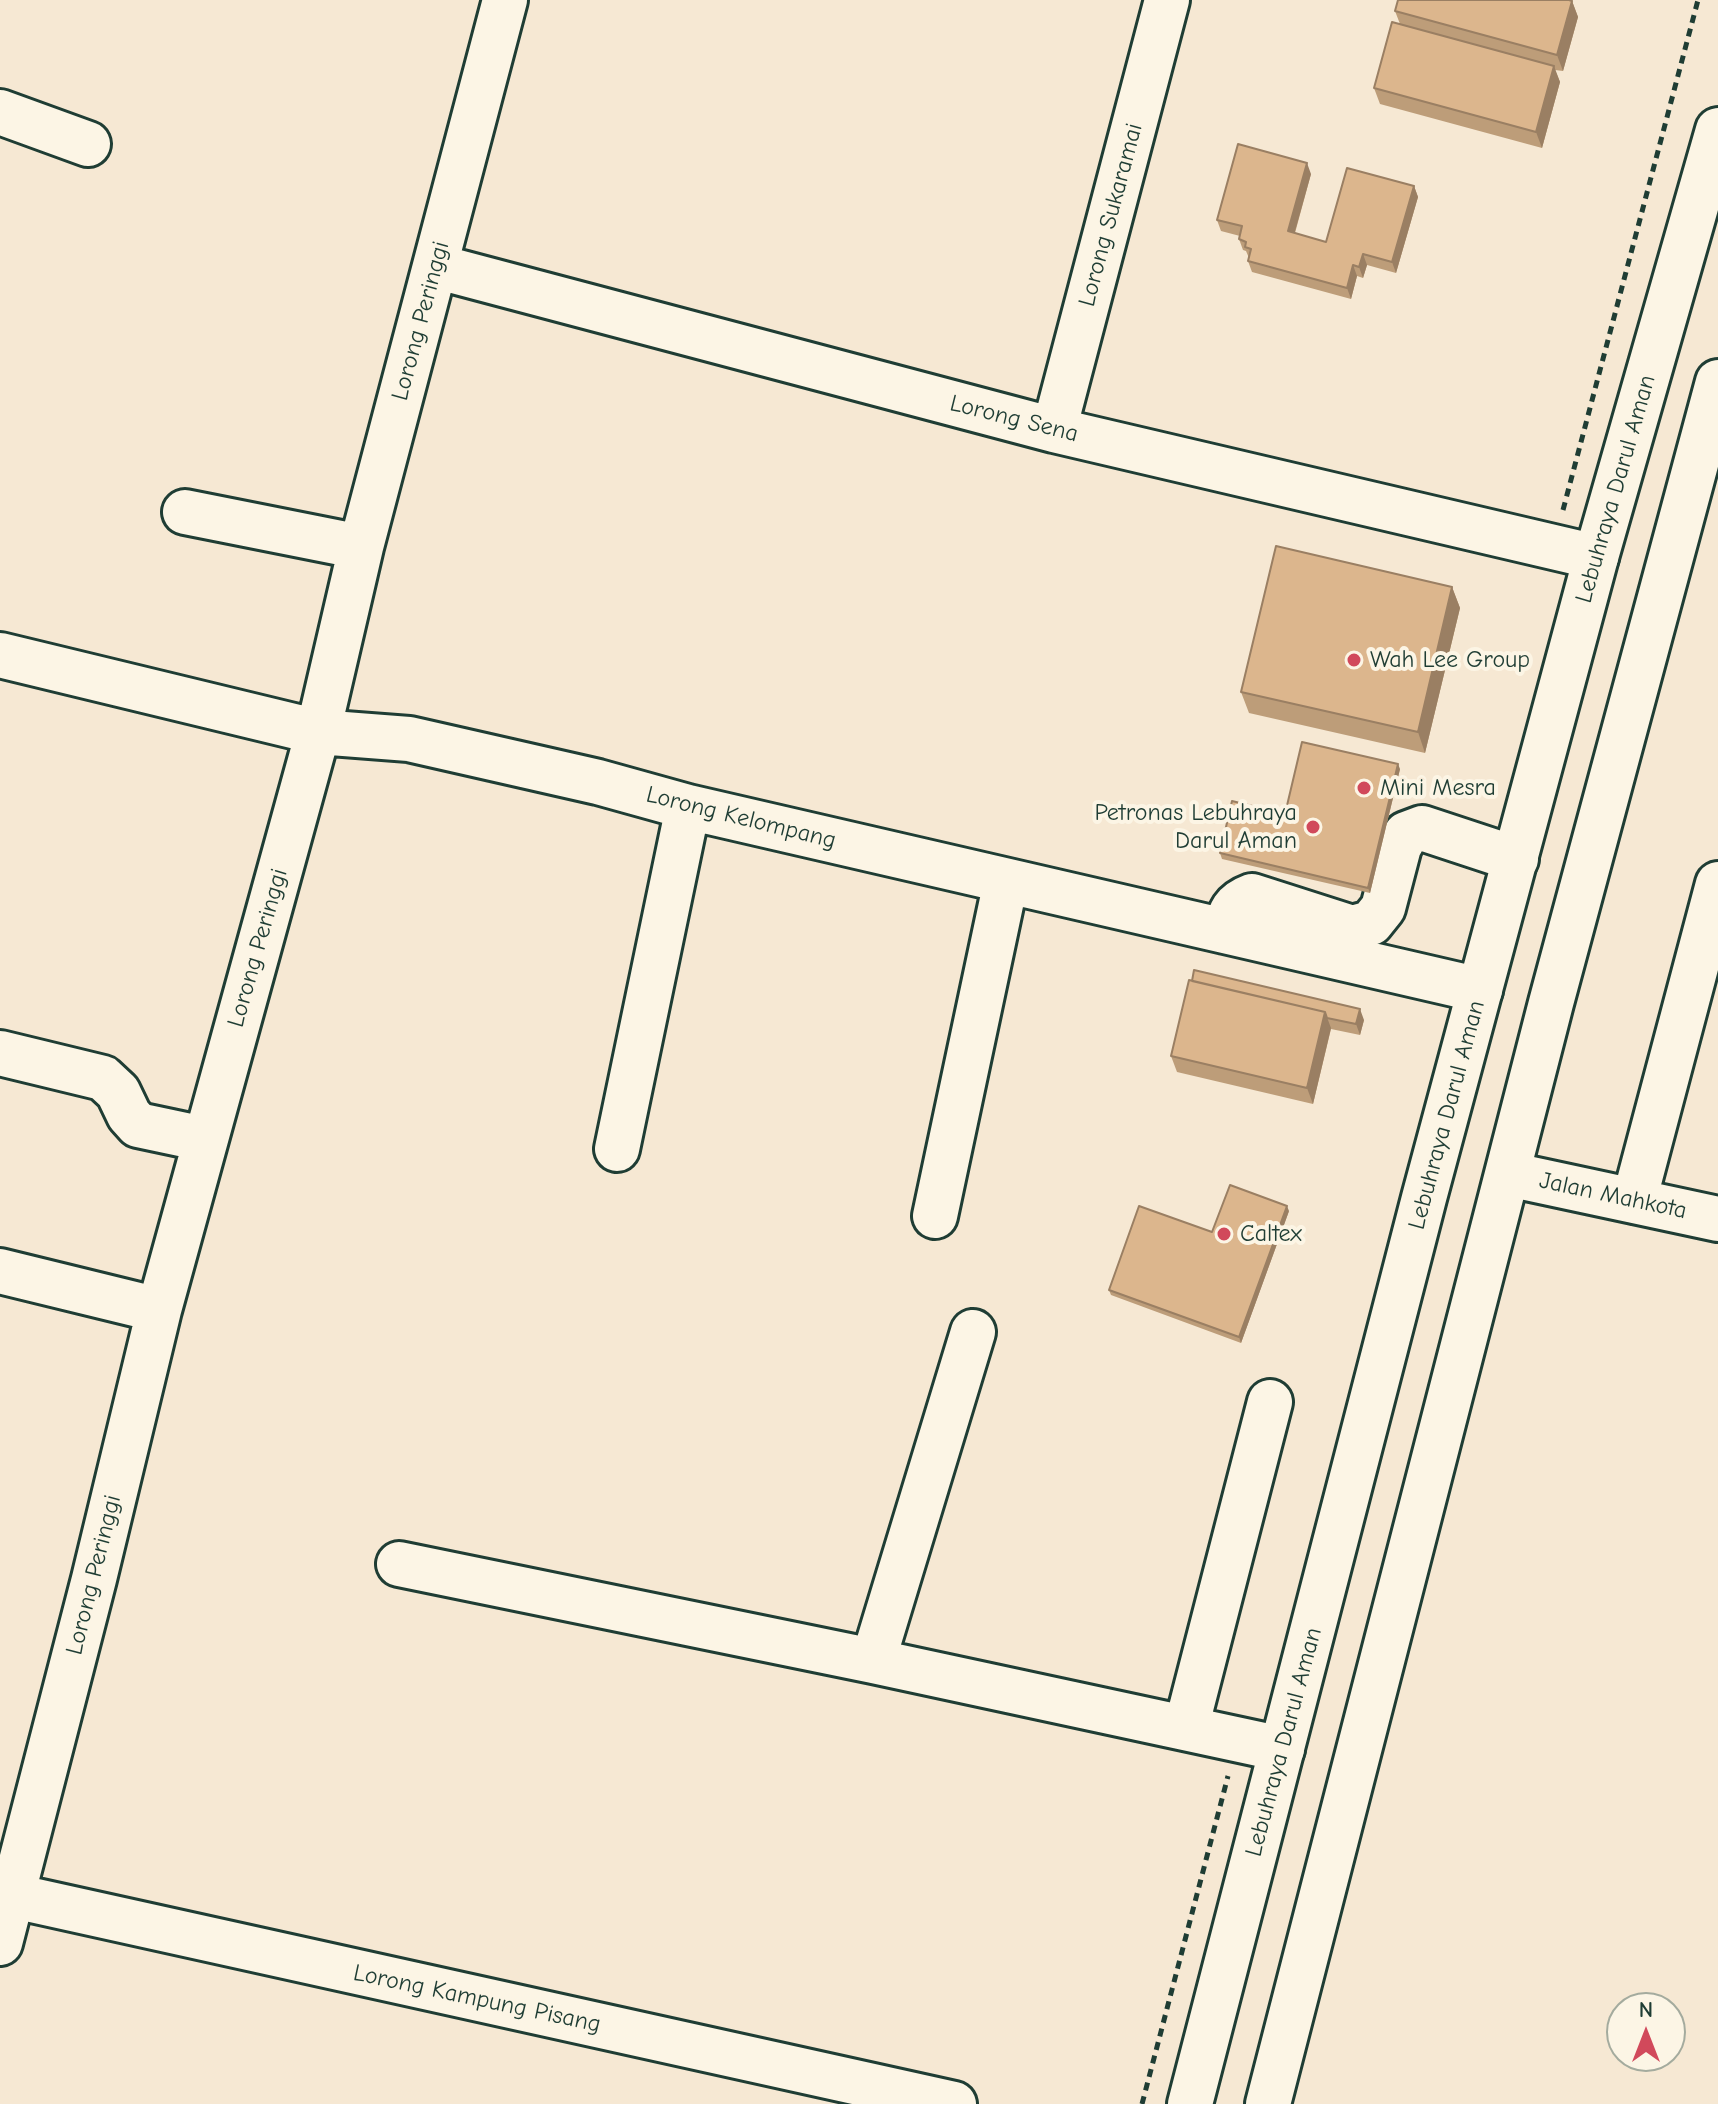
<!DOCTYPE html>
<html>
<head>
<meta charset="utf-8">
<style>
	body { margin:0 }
	#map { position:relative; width:1718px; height:2104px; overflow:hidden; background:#f6e8d3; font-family:"Comic Neue",sans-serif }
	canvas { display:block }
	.north { position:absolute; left:1606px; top:1992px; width:80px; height:80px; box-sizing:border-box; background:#fcf5e5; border:2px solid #a4ab9e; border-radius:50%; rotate:0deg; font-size:22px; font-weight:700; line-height:32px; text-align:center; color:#1f3d34 }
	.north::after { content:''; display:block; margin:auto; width:28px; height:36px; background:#d1495b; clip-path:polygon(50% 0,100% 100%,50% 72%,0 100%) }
</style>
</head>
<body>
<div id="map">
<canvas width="1718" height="2104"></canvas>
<div class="north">N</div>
</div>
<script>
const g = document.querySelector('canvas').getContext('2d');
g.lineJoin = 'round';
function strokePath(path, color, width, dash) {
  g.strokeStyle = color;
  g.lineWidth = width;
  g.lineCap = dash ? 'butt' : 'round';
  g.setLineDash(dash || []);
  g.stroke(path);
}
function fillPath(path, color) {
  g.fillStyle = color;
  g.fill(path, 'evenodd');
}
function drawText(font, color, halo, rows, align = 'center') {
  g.font = font + ' "Comic Neue",sans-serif';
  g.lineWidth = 8;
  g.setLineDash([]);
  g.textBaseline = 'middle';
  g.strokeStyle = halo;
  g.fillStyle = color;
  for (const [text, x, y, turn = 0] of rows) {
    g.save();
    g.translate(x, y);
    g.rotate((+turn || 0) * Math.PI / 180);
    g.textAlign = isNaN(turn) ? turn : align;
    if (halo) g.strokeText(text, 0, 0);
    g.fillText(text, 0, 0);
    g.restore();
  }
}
const minor = new Path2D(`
	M0,112L88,144
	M435,266L1054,430L1596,557
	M1054,430L1167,0
	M185,512L361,547
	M0,655L318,732L409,739L598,782L688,807L1480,990
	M1225,931C1230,912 1233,903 1252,896L1352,928L1371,923L1383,908L1399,847L1406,834L1422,828L1516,859
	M0,1053L103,1078L118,1092L129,1115L138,1125L204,1139
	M617,1149L688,807
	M1508,1174L1718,1219
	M1634,1201L1718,884
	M935,1216L1006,881
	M0,1271L159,1310
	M399,1564L873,1661L1282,1749
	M873,1661L973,1332
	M1186,1728L1270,1402
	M0,1893L954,2104
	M0,1943L94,1579L159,1310L318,732L361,547L505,0`);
const major = new Path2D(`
	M1190,2104L1424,1198L1596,557L1718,130
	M1268,2104L1551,1003L1718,382`);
strokePath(minor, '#1f3d34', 50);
strokePath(major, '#1f3d34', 50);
strokePath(new Path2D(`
	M1563,510L1698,0
	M1142,2104L1228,1776`), '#1f3d34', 5, [8, 6]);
strokePath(minor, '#fcf5e5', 44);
strokePath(major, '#fcf5e5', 44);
fillPath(new Path2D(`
	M1572,1L1578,17L1563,71L1555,70L1560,82L1542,148L1380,104L1374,88L1400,24L1395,11Z
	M1311,174L1295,233L1326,242L1414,186L1418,197L1396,273L1367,265L1363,278L1357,276L1351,299L1252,272L1248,261L1249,258L1246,251L1243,250L1239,239L1240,236L1221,231L1217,220Z
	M1452,587L1460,608L1425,753L1249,713L1241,692Z
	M1400,769L1370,893L1222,859L1220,853L1285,814Z
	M1192,981L1364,1020L1360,1035L1331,1029L1313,1104L1177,1072L1171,1056Z
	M1289,1211L1241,1343L1111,1295L1109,1290Z`), '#bd9d79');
fillPath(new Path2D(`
	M1572,1L1578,17L1563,71L1557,55Z
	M1554,66L1560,82L1542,148L1536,132Z
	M1307,163L1311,174L1292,242L1288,231Z
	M1414,186L1418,197L1396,273L1392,262Z
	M1363,254L1367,265L1363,278L1359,267Z
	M1353,265L1357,276L1351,299L1347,288Z
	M1452,587L1460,608L1425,753L1418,732Z
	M1398,764L1400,769L1370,893L1368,888Z
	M1360,1009L1364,1020L1360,1035L1356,1024Z
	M1325,1012L1331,1028L1313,1104L1307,1088Z
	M1287,1206L1289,1211L1241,1343L1239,1337Z`), '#9a7f63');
const building = new Path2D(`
	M1398,0H1569L1572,1L1557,55L1395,11Z
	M1392,22L1554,66L1536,132L1374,88Z
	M1238,144L1307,163L1288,231L1326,242L1347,168L1414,186L1392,262L1363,254L1359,267L1353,265L1347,288L1248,261L1251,249L1245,247L1246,242L1239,239L1242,226L1217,220Z
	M1276,546L1452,587L1418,732L1241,692Z
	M1302,742L1398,764L1368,888L1220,853L1232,801L1285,814Z
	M1194,970L1360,1009L1356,1024L1327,1018L1325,1012L1192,981Z
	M1189,980L1325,1012L1307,1088L1171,1056Z
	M1230,1185L1287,1206L1239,1337L1109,1290L1139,1206L1212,1232Z`);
fillPath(building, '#dcb68d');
strokePath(building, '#9a7f63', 2);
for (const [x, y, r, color] of [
	[1354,660,8,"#d1495b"],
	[1364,788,8,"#d1495b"],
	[1313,827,8,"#d1495b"],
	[1224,1234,8,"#d1495b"]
]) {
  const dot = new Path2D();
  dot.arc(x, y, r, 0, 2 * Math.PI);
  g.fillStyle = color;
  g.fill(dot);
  strokePath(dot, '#fcf5e5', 3);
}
drawText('24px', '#1f3d34', '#fcf5e5', [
	["Lorong Sukaramai",1111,215,-75],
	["Lorong Peringgi",421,321,-75],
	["Lorong Sena",1014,419,14],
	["Lebuhraya Darul Aman",1616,489,-74],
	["Lorong Kelompang",741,818,14],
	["Lorong Peringgi",258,948,-74],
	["Lebuhraya Darul Aman",1447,1115,-75],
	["Jalan Mahkota",1613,1196,12],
	["Lorong Peringgi",94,1575,-76],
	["Lebuhraya Darul Aman",1284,1742,-75],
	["Lorong Kampung Pisang",477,1999,12]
]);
drawText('24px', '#1f3d34', '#fcf5e5', [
	["Wah Lee Group",1370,660],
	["Mini Mesra",1380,788],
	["Petronas Lebuhraya",1297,813,"right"],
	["Darul Aman",1297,841,"right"],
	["Caltex",1240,1234]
], 'left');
</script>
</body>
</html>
